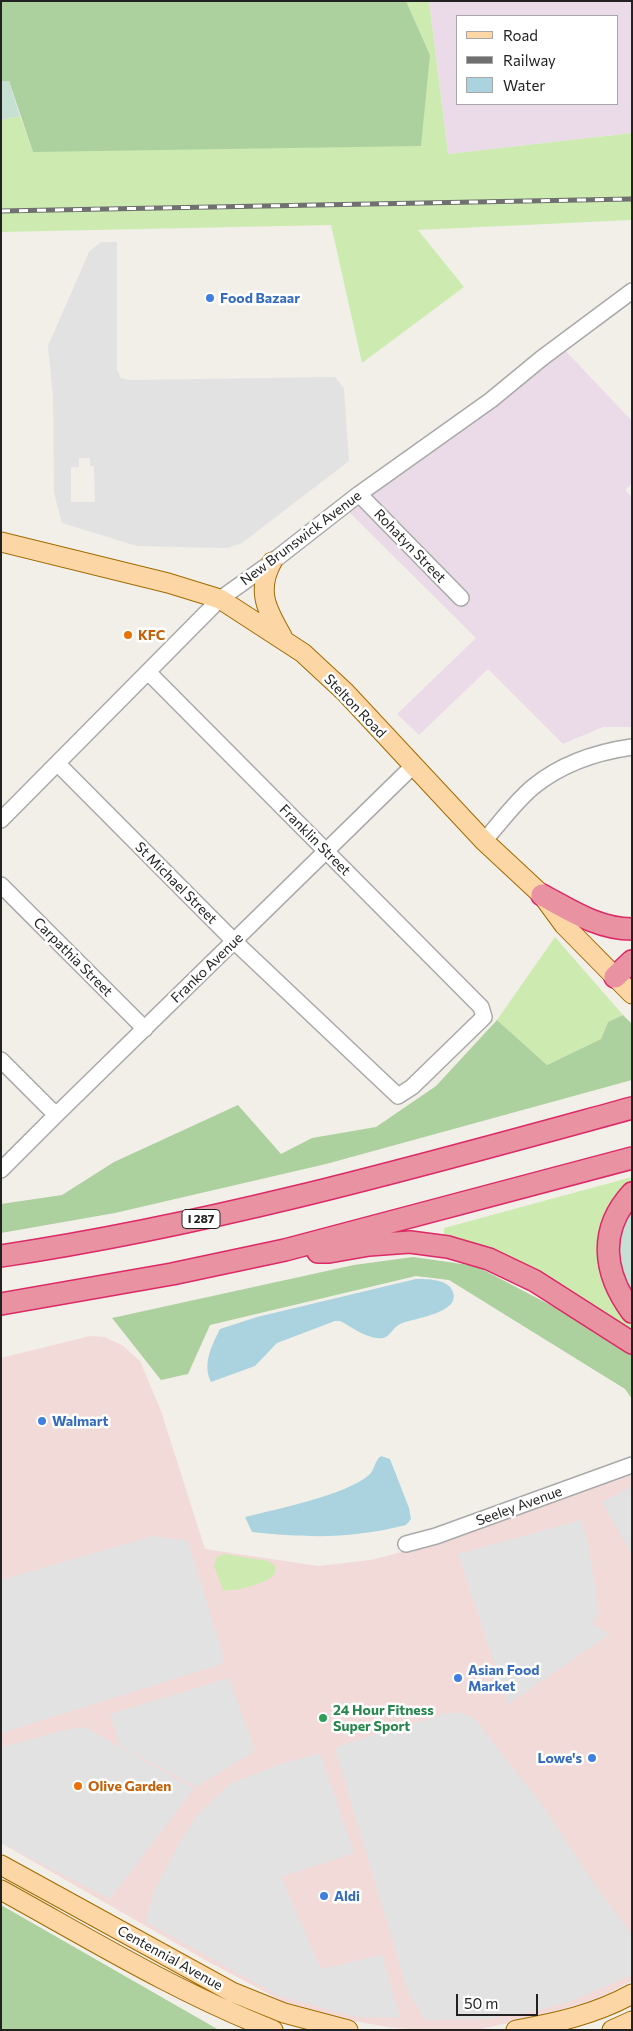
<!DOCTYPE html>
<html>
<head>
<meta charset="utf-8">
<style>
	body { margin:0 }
	#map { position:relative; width:633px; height:2031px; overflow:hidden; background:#f2efe9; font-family:Commissioner,sans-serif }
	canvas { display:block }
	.frame { position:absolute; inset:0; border:2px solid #222; pointer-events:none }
	.legend { position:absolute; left:456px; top:15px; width:162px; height:90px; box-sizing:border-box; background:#fff; border:1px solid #a7a7a7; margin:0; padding:6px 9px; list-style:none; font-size:15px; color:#222 }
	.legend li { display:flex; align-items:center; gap:10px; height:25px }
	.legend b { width:25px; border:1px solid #a7a7a7 }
	.scale { position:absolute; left:456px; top:1994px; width:82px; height:22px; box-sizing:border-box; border:2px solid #222; border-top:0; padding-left:6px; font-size:15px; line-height:18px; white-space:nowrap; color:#222; -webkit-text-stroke:4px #fff; paint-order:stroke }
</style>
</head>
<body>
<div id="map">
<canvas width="633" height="2031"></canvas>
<div class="frame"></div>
<ul class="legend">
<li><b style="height:6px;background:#fcd6a4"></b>Road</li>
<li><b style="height:6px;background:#707070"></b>Railway</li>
<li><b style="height:14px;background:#aad3df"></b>Water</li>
</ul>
<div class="scale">50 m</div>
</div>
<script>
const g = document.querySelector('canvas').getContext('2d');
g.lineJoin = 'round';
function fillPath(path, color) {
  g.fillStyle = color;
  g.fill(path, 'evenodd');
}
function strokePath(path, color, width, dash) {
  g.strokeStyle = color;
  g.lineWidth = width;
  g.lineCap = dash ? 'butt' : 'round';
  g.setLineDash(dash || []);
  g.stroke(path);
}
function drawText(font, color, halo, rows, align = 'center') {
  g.font = font + ' Commissioner,sans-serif';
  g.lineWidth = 5;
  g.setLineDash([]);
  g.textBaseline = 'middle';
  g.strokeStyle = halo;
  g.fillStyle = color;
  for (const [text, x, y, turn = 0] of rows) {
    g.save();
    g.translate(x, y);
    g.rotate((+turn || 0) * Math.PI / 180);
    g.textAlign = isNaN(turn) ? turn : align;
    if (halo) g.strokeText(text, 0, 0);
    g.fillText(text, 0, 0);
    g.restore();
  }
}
fillPath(new Path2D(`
	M90,1336L104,1337L122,1345L140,1361L161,1411L205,1549L318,1566L371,1560L458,1537L632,1475V1981L599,1998L536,2017L476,2030H418L387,2027L354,2021L284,2002L207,1961L1,1843V1358Z`), '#f2dad9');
fillPath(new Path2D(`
	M429,1H632V133L448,154ZM457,16H617V104H457Z
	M562,347L632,421V483L625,490L632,497V727H603L563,744L488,669L419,735L397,714L476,638L347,510Z`), '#ebdbe8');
fillPath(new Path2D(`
	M406,1H429L448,154L632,133V220L418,230L464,287L362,363L331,225L1,232V120L20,116L33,152L430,55Z
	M555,937L623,1015L608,1022L601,1039L547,1065L497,1020Z
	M632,1177V1182L612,1204L600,1249L609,1294L632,1318V1336L444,1238V1228Z
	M224,1554L269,1561L275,1566V1573C271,1583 234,1592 223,1590L214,1566L217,1557Z`), '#cdebb0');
fillPath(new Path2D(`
	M1,1H406L430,55L421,146L33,152L9,81H1Z
	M623,1015L632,1024V1080L326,1164L115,1213L1,1233V1204L62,1195L114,1162L238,1105L281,1154L312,1138L376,1127L436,1086L497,1020L547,1065L601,1039L608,1022Z
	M413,1257L476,1266L575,1318L632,1352V1399L625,1389L449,1280L416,1276L210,1325L188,1374L161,1380L112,1318L354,1265Z
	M1,1905L219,2030H1Z`), '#add19e');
fillPath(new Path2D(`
	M1,81H9L20,116L1,120Z
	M632,1209V1297L617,1262L623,1226Z`), '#c6e0d4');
fillPath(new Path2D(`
	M101,242H117V370L121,378L130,380L335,377L344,388L349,461L242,543L227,548L137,546L62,523L54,493L53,397L48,346L89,252ZM79,458H90V466H94L95,502H71V467H79Z
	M632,1486V1555L602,1502Z
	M581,1520L588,1543L599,1612L592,1624L610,1634L508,1704L458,1554Z
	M153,1536L188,1541L223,1655L222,1664L1,1733V1580Z
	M229,1678L255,1751L196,1787L120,1746L110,1714Z
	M448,1713H461L475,1719L545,1809L597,1888L632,1934V1975L571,2001L535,2011L489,2019L425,2020L408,1992L335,1749L344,1744Z
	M85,1727L194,1789L110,1899L1,1843V1747L61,1731Z
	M320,1753L354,1853L281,1877L321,1969L382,1955L400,2018L356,2017L279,1996L146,1922L153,1893L180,1841L199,1813L231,1783L278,1765Z`), '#e2e2e2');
fillPath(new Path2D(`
	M416,1279C427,1279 447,1279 452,1290C464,1313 413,1318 400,1324C393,1327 391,1336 383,1338C368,1340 352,1327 340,1321H335L277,1343L255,1366L211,1382C202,1364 212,1345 220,1329L257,1317Z
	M381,1456L390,1459L409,1508L411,1519L406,1525C350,1539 309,1538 252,1532L245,1517C277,1509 346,1495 369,1475C375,1470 374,1461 381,1456Z`), '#aad3df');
const minor = new Path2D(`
	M359,494L461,598
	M58,764L235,942L398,1096L412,1087L484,1017L481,1007L149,673
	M1,820L220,599L272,562L359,494L491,400L542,358L632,291
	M484,841C500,823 515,802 533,787C561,764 597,752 632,747
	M1,885L145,1029
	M1,1060L56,1115
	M1,1170L56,1115L413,766
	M406,1544L436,1536L632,1465`);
const major = new Path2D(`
	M1,542L168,583L220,599L303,653L345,692L484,841L542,895L564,925L632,994
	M272,562C256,591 267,610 282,636
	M1,1865L232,1992L284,2013L348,2030
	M1,1890C90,1939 178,1993 273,2030
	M516,2030C556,2023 596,2014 632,1994
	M612,2030L632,2021`);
const highway = new Path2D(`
	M542,895C570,910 598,929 632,929
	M615,977L632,961
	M632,1193C598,1230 603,1273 632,1312
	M318,1252H329L369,1245L410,1242L448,1247L489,1259L535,1281L632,1343
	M1,1256C215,1224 423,1165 632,1108
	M1,1304L172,1274L285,1250L632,1158`);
strokePath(minor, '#a9a9a9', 18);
strokePath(major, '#a06b00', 21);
strokePath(highway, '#dc2a67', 24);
strokePath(minor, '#fff', 15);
strokePath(major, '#fcd6a4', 19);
strokePath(highway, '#e892a2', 21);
const rail = new Path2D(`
	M1,211L632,199`);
strokePath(rail, '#707070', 5);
strokePath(rail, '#fff', 3, [9]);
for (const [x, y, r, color] of [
	[210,298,5,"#3f7fe0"],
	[128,635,5,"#e8710a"],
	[42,1421,5,"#3f7fe0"],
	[458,1678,5,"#3f7fe0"],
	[323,1718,5,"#2e9e5b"],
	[592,1758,5,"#3f7fe0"],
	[78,1786,5,"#e8710a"],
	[324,1896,5,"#3f7fe0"]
]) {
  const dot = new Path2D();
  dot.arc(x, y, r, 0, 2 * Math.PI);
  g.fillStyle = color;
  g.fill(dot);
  strokePath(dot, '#fff', 2);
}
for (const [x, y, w] of [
	[201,1219,38]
]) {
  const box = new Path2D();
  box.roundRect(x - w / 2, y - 9.5, w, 19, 4);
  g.fillStyle = '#fff';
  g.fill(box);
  strokePath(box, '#222', 1);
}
drawText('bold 12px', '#222', null, [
	["I 287",201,1219]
]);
drawText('bold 14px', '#366cbe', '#fff', [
	["Food Bazaar",220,298],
	["Walmart",52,1421],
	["Asian Food",468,1670],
	["Market",468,1686],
	["Lowe's",582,1758,"right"],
	["Aldi",334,1896]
], 'left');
drawText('14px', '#222', '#fff', [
	["New Brunswick Avenue",301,538,-37],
	["Rohatyn Street",410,546,46],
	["Stelton Road",355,706,46],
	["Franklin Street",315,840,45],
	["St Michael Street",176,883,45],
	["Carpathia Street",73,957,45],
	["Franko Avenue",207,968,-44],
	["Seeley Avenue",519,1506,-20],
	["Centennial Avenue",170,1958,29]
]);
drawText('bold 14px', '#c56008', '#fff', [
	["KFC",138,635],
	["Olive Garden",88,1786]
], 'left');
drawText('bold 14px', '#27864d', '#fff', [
	["24 Hour Fitness",333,1710],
	["Super Sport",333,1726]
], 'left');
</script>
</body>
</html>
